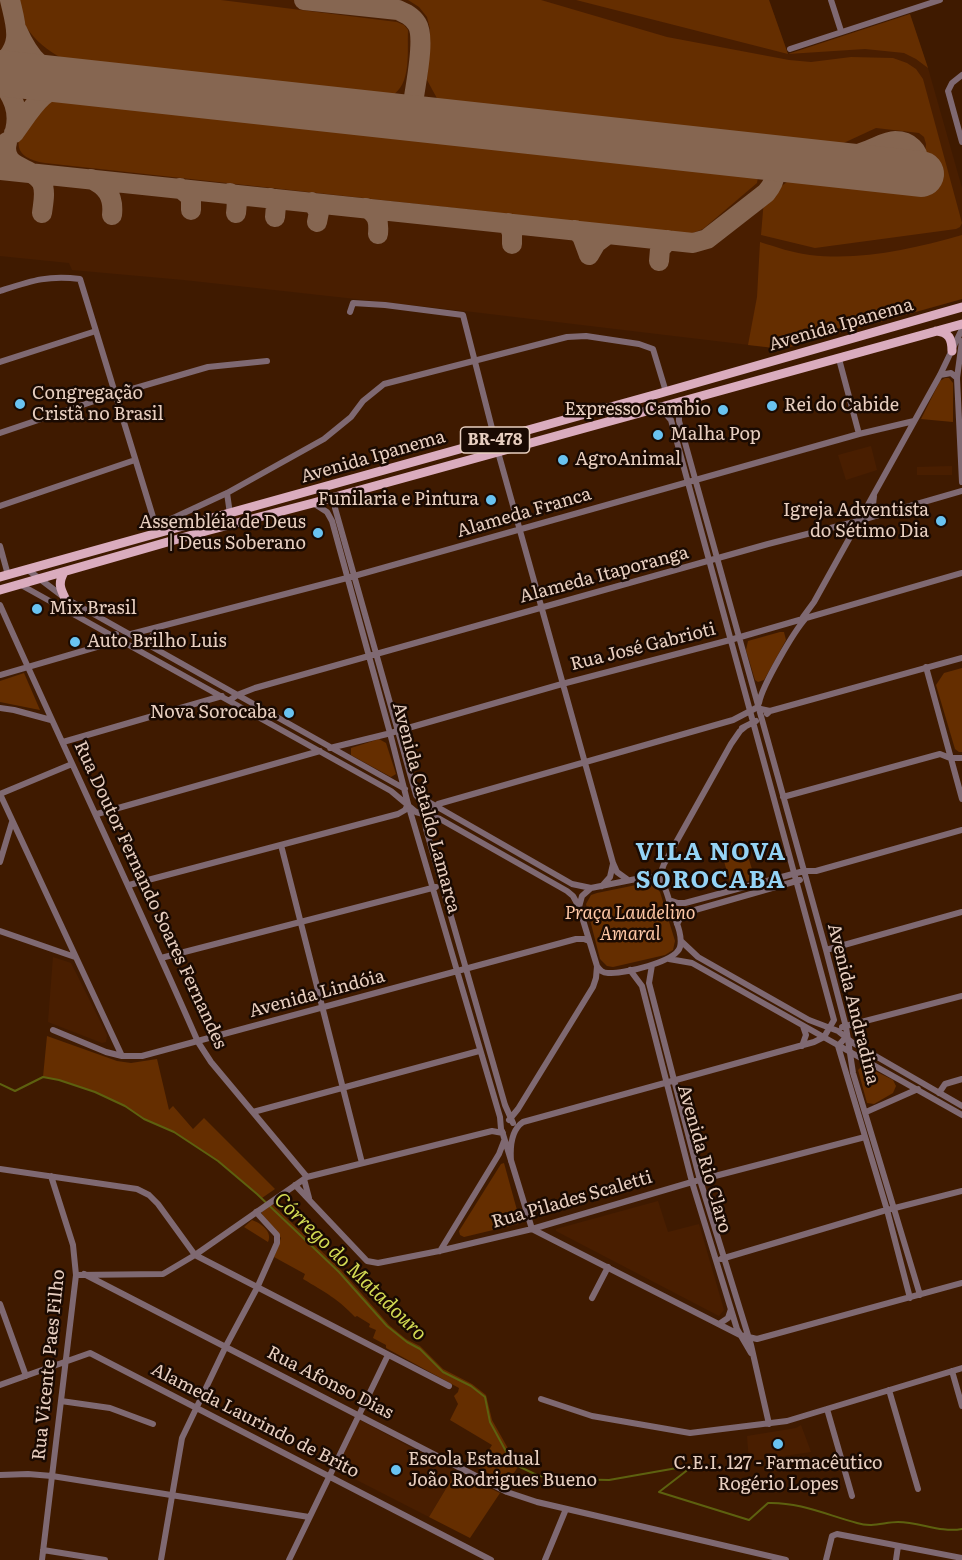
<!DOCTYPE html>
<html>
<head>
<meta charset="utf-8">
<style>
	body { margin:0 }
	canvas { display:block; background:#3f1a00 }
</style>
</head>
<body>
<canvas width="962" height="1560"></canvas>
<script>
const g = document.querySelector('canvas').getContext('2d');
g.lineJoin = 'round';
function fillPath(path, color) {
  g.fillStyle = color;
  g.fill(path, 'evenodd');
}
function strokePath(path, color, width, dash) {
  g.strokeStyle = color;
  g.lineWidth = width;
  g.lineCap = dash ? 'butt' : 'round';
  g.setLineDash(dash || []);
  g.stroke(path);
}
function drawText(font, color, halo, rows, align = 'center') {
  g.font = font + ' Literata,serif';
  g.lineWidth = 5;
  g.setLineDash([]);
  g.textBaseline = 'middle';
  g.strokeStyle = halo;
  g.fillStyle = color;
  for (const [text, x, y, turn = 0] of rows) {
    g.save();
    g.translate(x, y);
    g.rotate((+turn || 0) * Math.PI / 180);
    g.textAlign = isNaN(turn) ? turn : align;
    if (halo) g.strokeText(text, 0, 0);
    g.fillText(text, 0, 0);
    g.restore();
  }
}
fillPath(new Path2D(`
	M0,0H769L788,54L910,14L928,68L962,188V299L783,349L473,312L184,280L72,270L69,263L0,256Z
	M871,446L877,470L846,480L838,455Z
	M952,466V475H917V467Z
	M53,957L71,963L107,1035L106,1042L102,1043L48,1022Z
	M658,1201L668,1232L699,1224L724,1310L719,1316L556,1231V1229Z
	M360,1420L456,1472L429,1517L343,1473L338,1467L336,1463Z
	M801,1425L811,1452L749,1461L747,1436L796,1428Z`), '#491e00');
fillPath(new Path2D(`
	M15,0H221L397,22L404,25L408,30C407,51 412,85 391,96L78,64C49,57 20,30 15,0Z
	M408,0H541L667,37L789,60L811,62L851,57L893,58L907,63L916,69L923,79L962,223L960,227L956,229L815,248L761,235L764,199L791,179L818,175L922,186L926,144L924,137L919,133L876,128L835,147L439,102L427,80L430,29L427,17L419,7Z
	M576,0H769L788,54L910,14L928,68L916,59L904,53L865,49L788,54Z
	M60,94L749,168L756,171L758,177L757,183L703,229L690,234L45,163C12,158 13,140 31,117C40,105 45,98 60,94Z
	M962,235V299L783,349L748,345L757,297L760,242C776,247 793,253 810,255C861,261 913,249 962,235Z
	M945,378H949L953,383V422L921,419L940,381Z
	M780,632H784L786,640L764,680L758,682L755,680L746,650L748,641Z
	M962,668V752H959L955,749L936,685L944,673Z
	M24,673L40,710L0,702V681Z
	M379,739L386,743L396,774L391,777L351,755V748Z
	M743,840L755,879L731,886L720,847Z
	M646,883L655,886L660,892L675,941L673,950L665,955L613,967L607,966L600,959L586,904L591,895L597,893Z
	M47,1036L117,1061L131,1063L157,1059L169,1110L173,1106L193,1129L204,1118L275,1189L262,1198L218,1161L174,1132L144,1119L124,1106L95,1092L59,1080L43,1077Z
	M863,1065L893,1080L896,1086L893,1093L874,1104L867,1103L858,1070Z
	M504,1163L520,1221L518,1224L464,1237L460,1235L459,1231L501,1164Z
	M272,1204L341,1270L389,1325L406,1339L420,1346L443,1369L472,1384L486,1395L492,1420L510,1452L520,1464L507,1483L478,1468L492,1445L450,1420L458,1404L454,1396L458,1392L459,1388L386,1348V1345L373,1338L376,1330L369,1327L370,1324L357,1316L355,1317C338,1299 325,1292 303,1279L305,1274L274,1257L281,1238L262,1214V1212Z
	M252,1220C261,1223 273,1232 268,1242L244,1227Z
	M456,1472L500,1493L470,1538L429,1517Z`), '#652e00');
strokePath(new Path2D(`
	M0,1084L15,1091L43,1077L59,1080L95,1092L125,1106L144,1119L174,1132L218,1161L257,1194L339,1272L387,1326L407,1342L420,1349L443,1372L471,1386L485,1397L490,1422L508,1455L518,1466L539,1476L563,1479L609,1480L694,1465L659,1492L749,1520L768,1503C800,1502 827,1515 857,1523C873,1528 884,1522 898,1522C920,1522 940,1533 962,1529`), '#5d610f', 2);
strokePath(new Path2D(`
	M304,0L398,10C405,13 412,16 417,24C426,38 415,86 413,104L415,110L426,120
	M0,65C24,45 16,26 10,0
	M0,80C13,96 20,111 15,131
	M14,133C33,107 41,89 74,81C43,73 30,59 17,30
	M7,142C0,170 34,166 42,183C46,192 43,204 42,213
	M823,163C839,160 854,156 869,150C877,147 887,141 895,141C926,141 927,183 893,179C881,177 868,171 857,167
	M0,170L693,243L707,239L766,193C781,175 774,168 756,156
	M91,179C107,186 114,197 112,215
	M180,188L191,197V210
	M230,193C238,198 237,205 236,213
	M271,198L276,205L275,217
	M312,202L319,212L317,222
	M366,208C378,214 379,222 378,234
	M508,223L512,233V244
	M575,230L582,236L589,255L596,243L608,234
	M659,261L660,249L668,240`), '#866651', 20);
strokePath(new Path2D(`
	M0,73L921,174`), '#866651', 46);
strokePath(new Path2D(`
	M831,0L841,31
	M790,49L940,0
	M962,75L952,83L948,91L962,142
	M0,291C31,281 47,275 80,279L157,530
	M350,312L353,303L385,305L463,315L495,440
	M962,341L957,378L962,482
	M839,359L859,434
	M0,362L96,331
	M940,375L951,373L957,378
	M686,402L679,411V421L826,950L846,1027L853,1073L920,1295
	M0,433L115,394L208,367L267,361
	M498,452L613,863L617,872L628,880
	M227,493L230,514
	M341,496L336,501L335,508L416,795L424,806L426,829L505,1105L513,1123
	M874,496L873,505L880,514
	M313,503L327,512L332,521L390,733L408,804L500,1117L501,1129
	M0,506L135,460
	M156,526L227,493L324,439L351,417L363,401L384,384L567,337L586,336L639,344L653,349L666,392
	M0,546L8,575
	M28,570L65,598L405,789
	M21,585L391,791L416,812L440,819L567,891L573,896L579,907
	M0,605C65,751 134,895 198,1042L211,1062L307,1177
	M803,617L814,602L940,375L962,329
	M131,634L347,578L859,434L914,421
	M152,646L150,639L158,628
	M926,667L962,799
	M0,675L107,644L113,641L116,634
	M230,700L237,695L255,688L768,544L858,521L962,491
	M759,703C762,686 794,631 806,618
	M0,708L14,710L51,720
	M767,714L770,711L962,658
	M742,728L756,721
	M63,742L222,696
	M330,748L387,734L562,684L730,640L962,573
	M0,794L122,1056
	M0,794L72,764
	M420,797L572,884L591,888
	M783,797L940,754L950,758H962
	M97,814L320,751
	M424,815L438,804L733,720L756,708L770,711
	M281,845L362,1163
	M0,862L12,822
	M646,877H656C667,885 668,899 672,910C676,921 683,936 680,947C676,962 623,974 608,973C602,973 600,970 597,966L579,907L582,896L591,888Z
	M662,882L661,872L664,864L731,744L740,731L745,727
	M129,885L398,814L405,810L408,804
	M602,886L610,877L613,864
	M669,900L678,903H685L804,871H816L962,830
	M677,924L682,915L688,912L800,880
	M0,931L75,957
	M681,941L698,957L809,1020L838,1031L853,1043L962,1106
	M826,950L962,912
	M161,958L436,887
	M669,959L692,963L962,1115
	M652,965L649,983L674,1080L700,1180L751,1345L769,1424
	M630,970L642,986L692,1182L737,1329L751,1353
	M842,1027L962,996
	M53,1030L106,1052L122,1056H142L576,939H584L589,941
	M846,1037L838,1046L887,1210L910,1298
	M802,1046L806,1035L803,1026
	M939,1093L945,1084L962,1079
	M253,1112L479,1051
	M866,1112L918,1089
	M509,1120L518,1109L593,987L596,978L597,966
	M502,1131L532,1229L740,1335L757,1339L962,1283
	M511,1161C510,1147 511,1130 523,1122L814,1042L824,1037L834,1020L671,420L665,413L656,408
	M0,1169L137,1189L149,1195L158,1204L195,1255L449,1386
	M304,1179L309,1198
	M295,1185L367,1261L378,1263L439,1251L532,1229L692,1182L865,1137
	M440,1251L499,1154L504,1141
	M721,1259L883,1211L962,1191
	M84,1274L507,1492L537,1502L786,1560
	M76,1275L163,1274L195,1255L307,1177L492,1131L503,1133
	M592,1298L608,1267
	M0,1304L26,1376
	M719,1324L728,1318L731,1309
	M952,1371L962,1406
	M0,1385L90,1353L491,1560
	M889,1390L918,1489
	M541,1399L592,1416L690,1433L787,1421L962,1368
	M61,1401L110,1408L153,1424
	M827,1409L852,1496
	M0,1475L28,1474L52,1476L309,1517
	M43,1550L105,1560
	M42,1560L76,1275L73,1245L51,1176
	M161,1560L182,1438L226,1346L257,1288L277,1243V1235L256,1212
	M289,1560L388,1355
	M545,1560L566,1509
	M826,1560L832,1536L837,1534L962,1558
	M896,1560L898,1546`), '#7f6972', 6);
strokePath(new Path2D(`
	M936,331C949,332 952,339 952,351
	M64,572C58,583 60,588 65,598
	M0,577L661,393L962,307
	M0,590L206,531L313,503L962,324`), '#daacbe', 9);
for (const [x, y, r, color] of [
	[20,404,6,"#69c3f1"],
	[772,406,6,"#69c3f1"],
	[723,410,6,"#69c3f1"],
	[658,435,6,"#69c3f1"],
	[563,460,6,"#69c3f1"],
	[491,500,6,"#69c3f1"],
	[941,521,6,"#69c3f1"],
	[318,533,6,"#69c3f1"],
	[37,609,6,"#69c3f1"],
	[75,642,6,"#69c3f1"],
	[289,713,6,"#69c3f1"],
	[778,1444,6,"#69c3f1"],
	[396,1470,6,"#69c3f1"]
]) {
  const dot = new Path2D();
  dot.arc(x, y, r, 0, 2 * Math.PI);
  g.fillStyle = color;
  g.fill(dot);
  strokePath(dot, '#1a0a02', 2);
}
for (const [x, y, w] of [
	[495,440,69]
]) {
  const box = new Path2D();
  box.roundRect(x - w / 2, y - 13, w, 26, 4.5);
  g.fillStyle = '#1a0a02';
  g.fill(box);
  strokePath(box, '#e8cfc0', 1.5);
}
drawText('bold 16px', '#e8cfc0', null, [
	["BR-478",495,440]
]);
drawText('18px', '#e8cfc0', '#1a0a02', [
	["Avenida Ipanema",841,325,-16],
	["Avenida Ipanema",373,457,-16],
	["Alameda Franca",524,513,-16],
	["Alameda Itaporanga",604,575,-15],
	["Rua José Gabrioti",643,647,-14],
	["Avenida Cataldo Lamarca",426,808,75],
	["Rua Doutor Fernando Soares Fernandes",150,895,65],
	["Avenida Lindóia",317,994,-15],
	["Avenida Andradina",853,1004,76],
	["Avenida Rio Claro",704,1159,74],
	["Rua Pilades Scaletti",572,1200,-16],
	["Rua Vicente Paes Filho",49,1365,-84],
	["Rua Afonso Dias",330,1383,27],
	["Alameda Laurindo de Brito",255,1421,27]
]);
drawText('18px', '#e8cfc0', '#1a0a02', [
	["Congregação",32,394],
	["Cristã no Brasil",32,415],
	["Rei do Cabide",784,406],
	["Expresso Cambio",711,410,"right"],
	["Malha Pop",670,435],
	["AgroAnimal",575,460],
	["Funilaria e Pintura",479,500,"right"],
	["Igreja Adventista",929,511,"right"],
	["do Sétimo Dia",929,532,"right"],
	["Assembléia de Deus",306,523,"right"],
	["| Deus Soberano",306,544,"right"],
	["Mix Brasil",49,609],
	["Auto Brilho Luis",87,642],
	["Nova Sorocaba",277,713,"right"],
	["Escola Estadual",408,1460],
	["João Rodrigues Bueno",408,1481],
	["C.E.I. 127 - Farmacêutico",778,1464,"center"],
	["Rogério Lopes",778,1485,"center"]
], 'left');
drawText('italic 18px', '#fec7a5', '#1a0a02', [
	["Praça Laudelino",630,914],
	["Amaral",630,935]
]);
drawText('italic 20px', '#d1d952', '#1a0a02', [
	["Córrego do Matadouro",350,1267,44]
]);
g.letterSpacing = '1.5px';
drawText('bold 24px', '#94d3f5', '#1a0a02', [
	["VILA NOVA",711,853],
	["SOROCABA",711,881]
]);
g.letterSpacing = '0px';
</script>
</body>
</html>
